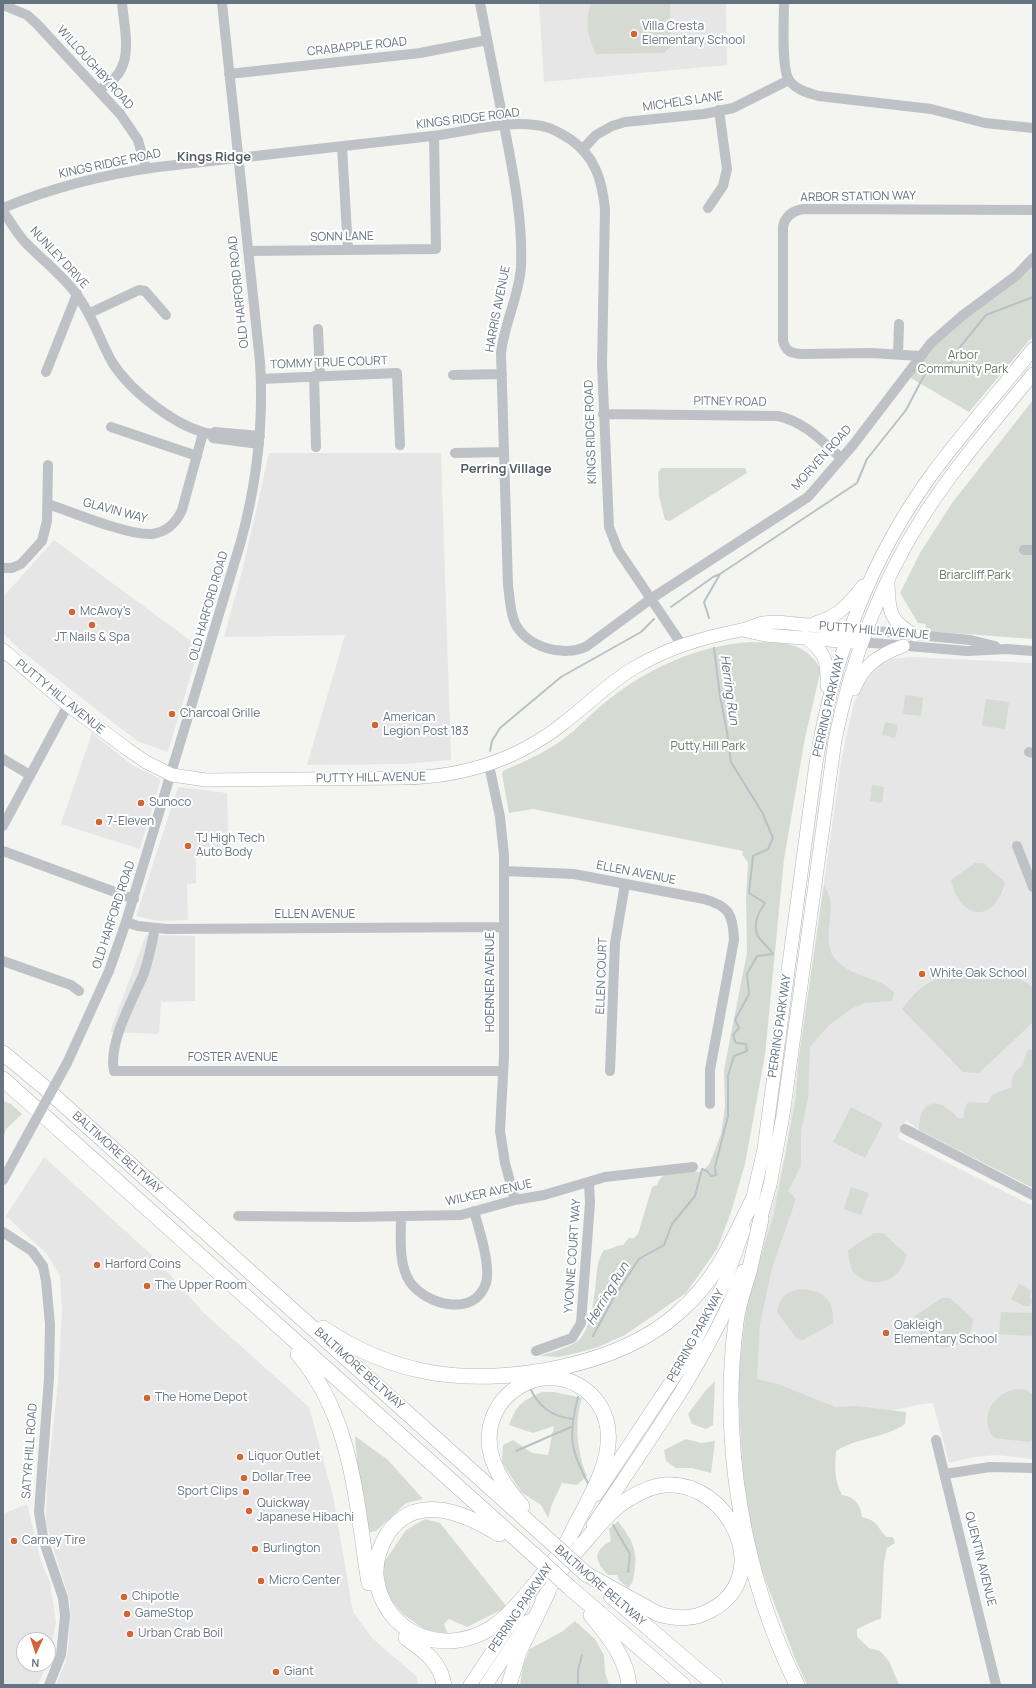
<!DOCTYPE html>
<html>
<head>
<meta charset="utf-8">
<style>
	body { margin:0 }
	#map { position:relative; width:1036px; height:1688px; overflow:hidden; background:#f4f5f1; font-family:Manrope,sans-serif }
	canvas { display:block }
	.frame { position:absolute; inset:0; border:4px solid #667380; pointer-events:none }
	.north { position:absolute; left:16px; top:1632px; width:40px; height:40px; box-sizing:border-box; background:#fff; border:1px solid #c2c7cc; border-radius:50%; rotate:183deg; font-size:11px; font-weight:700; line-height:16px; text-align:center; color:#667380 }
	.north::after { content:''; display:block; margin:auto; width:14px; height:18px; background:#d36434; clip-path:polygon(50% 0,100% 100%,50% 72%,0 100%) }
</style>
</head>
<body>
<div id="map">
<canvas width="1036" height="1688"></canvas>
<div class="frame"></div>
<div class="north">N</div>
</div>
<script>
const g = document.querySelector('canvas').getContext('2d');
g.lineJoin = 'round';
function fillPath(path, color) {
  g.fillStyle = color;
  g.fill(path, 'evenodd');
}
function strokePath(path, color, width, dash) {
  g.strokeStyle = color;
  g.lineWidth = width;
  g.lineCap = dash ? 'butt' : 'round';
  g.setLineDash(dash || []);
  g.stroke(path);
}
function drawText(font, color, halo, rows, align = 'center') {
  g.font = font + ' Manrope,sans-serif';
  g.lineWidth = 4;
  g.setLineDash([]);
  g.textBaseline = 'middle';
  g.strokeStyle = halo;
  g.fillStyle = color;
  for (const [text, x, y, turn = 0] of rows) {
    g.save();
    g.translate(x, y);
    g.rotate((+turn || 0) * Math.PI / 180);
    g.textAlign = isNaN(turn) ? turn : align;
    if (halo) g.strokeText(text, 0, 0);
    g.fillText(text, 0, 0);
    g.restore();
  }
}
fillPath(new Path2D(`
	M539,3H726L727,65L544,82Z
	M269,453H441L451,760L402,764L307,765L345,635L224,637L243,568Z
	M54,540L199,647L168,752L137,741L19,649L3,633V597Z
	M911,657L1033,663V1188L919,1130L906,1120L898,1138L1033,1206V1459L997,1455L974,1457L949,1463L933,1403L916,1405L813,1430L770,1583L737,1448L740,1322L776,1192L785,1154L842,757L854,703L866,677L881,663L891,659Z
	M92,733L132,765L161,779L140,849L61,824Z
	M178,787L227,793L229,855L196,858V883L187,884L188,920L158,921L136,916Z
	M146,935L195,936V1001L161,1002L159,1034L110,1032Z
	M44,1157L156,1259L205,1314L309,1407L333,1496L353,1612L372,1638L416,1676L419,1685H56L66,1661L69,1641L70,1602L46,1524L47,1483L58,1383L62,1311L60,1276L46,1253L6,1216Z
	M27,1504L41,1561L50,1582L56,1622L48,1661V1640H24V1664H47L38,1685H3V1514Z`), '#e5e6e5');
fillPath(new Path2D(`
	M591,3H670L671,46L664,53L596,54C587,37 585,21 591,3Z
	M1032,264L1033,336L969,412L909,377L937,337Z
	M1033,400V639L925,631L926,624L918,623L900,593L920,553L952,503Z
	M662,468H745L747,473L670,521L665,520L659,496L658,472Z
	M750,642C780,643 803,639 821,669L805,738L784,859L765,1055L745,1164L731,1212L717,1249L686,1293L625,1335L598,1347L581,1352L559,1357L540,1356C552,1352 567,1348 578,1341C591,1330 595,1295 596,1279C597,1270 598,1258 604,1250C612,1250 615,1245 623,1245L629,1238H634L638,1234L652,1187L657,1185C662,1167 687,1171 702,1172L710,1163L721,1134L725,1106L724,1070L747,952L746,899L748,863L742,854L743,851L533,809L509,813L502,774L503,771C523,762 544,753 562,740C579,728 592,712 608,700C650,667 697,646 750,642Z
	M905,695L923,697L921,716L903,714Z
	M986,699L1009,702L1005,729L982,726Z
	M885,722L898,725L895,738L882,735Z
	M872,785L884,787L882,803L870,801Z
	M975,863H983L1005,882C995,924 960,921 951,880Z
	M824,885C826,889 829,894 830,899C834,918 821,943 836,960C854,979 880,976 894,993L892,1001L864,1003L851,1009L828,1026L810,1047L808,1099L801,1131V1166L788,1191L796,1199L772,1268L760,1324L757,1379L778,1384L835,1407L856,1406L906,1412L905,1424C885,1438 859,1437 836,1451C835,1469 834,1479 842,1495C855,1497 860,1503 862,1517C879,1521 876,1527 887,1537H893L895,1543L887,1548L884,1562L881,1619L876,1620L857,1629V1637L869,1648L880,1651L889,1661L899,1685H807L794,1656L761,1568L745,1507L738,1379L748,1297L774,1214L796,1098L798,1063Z
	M964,970C989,970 1013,971 1033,988V1022L979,1073L963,1072L902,1009C923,982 932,979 964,970Z
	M1029,1049L1033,1051V1188L919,1130C919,1098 939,1096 958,1118H964V1110L968,1102L988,1103L992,1095L1012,1087C1011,1076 1014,1071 1023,1065L1025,1055Z
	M3,1101L11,1104L22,1114L6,1129L3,1138Z
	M851,1107L883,1123L865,1158L833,1142Z
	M851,1187L869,1193L861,1215L844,1209Z
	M874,1233H883L907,1255C904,1262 902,1269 896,1274C884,1286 863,1285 853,1271C849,1265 849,1257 848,1250Z
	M1019,1284L1032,1291L1029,1297L1032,1301L1030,1306H1024L1011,1299Z
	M804,1289C826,1292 834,1301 833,1323L803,1340L796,1338L777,1312C780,1296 788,1290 804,1289Z
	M942,1298H950L973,1319C972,1327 971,1333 965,1339C956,1350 934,1349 924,1340C918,1333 916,1324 915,1316Z
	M1001,1312L1033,1313V1336L999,1334Z
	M715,1381L713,1425L706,1429L692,1424L688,1414L706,1390Z
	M1019,1389L1027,1390L1033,1395V1440L1029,1442L994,1438C977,1418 995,1390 1019,1389Z
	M542,1392H554L582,1398C574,1423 577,1452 587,1476L577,1485L562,1483L552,1504L548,1518L541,1505L521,1492L502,1462L503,1445L513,1440L532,1453L548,1455L554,1426L533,1433L509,1425C517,1404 522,1401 542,1392Z
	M355,1436L388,1460L423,1499L406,1503L376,1531L370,1532L365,1530L360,1499Z
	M686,1439L701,1443L715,1441L711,1473L692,1468H676L666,1461L664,1450Z
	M425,1519L440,1523L507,1607L467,1627L449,1619L444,1624L448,1635L425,1630L403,1614L387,1596L382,1565L406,1530Z
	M618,1521C631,1539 639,1550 634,1574C633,1580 633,1583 628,1588L619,1580L617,1575H608C595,1561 592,1551 611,1541L609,1529Z
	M575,1621L595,1639L604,1655L605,1672L609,1685H520L523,1666L530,1649L563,1631Z`), '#d5dbd3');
strokePath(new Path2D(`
	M671,607L713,577L720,574
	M709,618L704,602L720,574L857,483L867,459L906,410L929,366L950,364L957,357L960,347L986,315L1033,297
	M490,751L492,741L500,728L561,677L641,632L654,619
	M593,1336L614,1297L639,1259L664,1245L672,1224L695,1196L702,1169L707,1171L711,1176L716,1175L715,1167L728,1116V1076L734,1056L747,1051L746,1044L736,1043L733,1035L739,1028L735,1020L749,994L747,974L757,956L773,954C769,947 761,942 758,936C752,925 758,913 765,903L749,893L753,856L768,849L773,838L762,812L731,762L727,732L720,696L714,648
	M530,1388C539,1407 551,1416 572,1419
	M578,1397C568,1436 570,1450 589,1485
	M516,1451L571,1427
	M613,1525L630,1554L628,1572
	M578,1685V1670L582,1655`), '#b8c2c6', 2);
const major = new Path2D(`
	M888,583C889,612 889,621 915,635
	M815,623C838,617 849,604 863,586
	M742,630L765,635L853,642
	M805,637C826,653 828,661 827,686
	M3,650L68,705L127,749L146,762L172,775L206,780L403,778C462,777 518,760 565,722C589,704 608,683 634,668C669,647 702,638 741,630C749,629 756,624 764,623C775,621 787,623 798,624C818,626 838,628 858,630
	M854,689C863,665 879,655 903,646
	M750,1210L764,1149L816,763C833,659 870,559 932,474C964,431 1000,390 1033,349
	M758,1228L770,1185L783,1115L835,740C851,661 879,586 922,518C954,467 995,421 1033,374
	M596,1495L688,1356L726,1279L744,1229
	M593,1525C647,1443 707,1363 743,1271
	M543,1575L576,1527
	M542,1600L575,1552
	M470,1685L523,1605
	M486,1685L528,1621`);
const highway = new Path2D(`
	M3,1053L44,1087L552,1543
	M3,1079L534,1555
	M761,1219C757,1237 753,1255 749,1272C744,1289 738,1305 736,1322C720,1443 743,1576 797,1685
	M323,1328C354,1349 391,1365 428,1372C505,1386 619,1366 678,1313C716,1280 731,1245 752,1201
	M298,1354C353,1418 356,1503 369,1583
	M522,1506C510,1493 499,1478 493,1461C471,1397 549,1348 595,1399C605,1411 610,1428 608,1444C606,1474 583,1509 570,1536
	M499,1534C466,1514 417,1491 388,1533C380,1546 375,1561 376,1576C383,1634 443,1658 491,1628C512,1615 529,1590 545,1572
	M572,1556C590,1537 607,1511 630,1498C640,1492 652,1486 664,1485C730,1480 775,1576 711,1610C694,1620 677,1619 658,1614L586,1574
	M569,1587L683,1685
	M611,1596L715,1685
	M591,1615C608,1636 626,1657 629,1685
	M406,1638C424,1651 440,1661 444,1685
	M509,1685L519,1652L548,1592`);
strokePath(major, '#b2b5b9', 14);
strokePath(highway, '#b3b6b9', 16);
strokePath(new Path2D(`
	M480,3C488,44 496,85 504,125C513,172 523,219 521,267C519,296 504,324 501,353L508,586C510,598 510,612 515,623C526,647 564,658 587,646L652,598L808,497L853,445L931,343L963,315L1017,275L1033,258
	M784,3C784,19 781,68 789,80C796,90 808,93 819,96L931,109L985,123L1033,128
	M3,5L27,15L37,24L121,115L138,140L146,168
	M229,74L420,53L487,40
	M98,90C137,71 125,37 122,3
	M342,147L348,250
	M583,149L596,135L612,126L625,122L704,114L733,108L789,80
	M3,208C51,188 107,174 158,167C249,157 340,147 432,136C467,132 514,117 549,128C556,130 563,135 570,139C595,156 602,180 605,209L602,364L609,527L618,550L682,645
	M708,208L723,186L727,169L719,110
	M3,211C10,221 16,232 24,241C42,260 62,274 77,295C94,318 99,339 112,362C130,391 177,428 211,434L215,432L260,436
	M248,251L436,249L434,136
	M90,313L139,290L145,291L166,315
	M318,329L320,376
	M898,354L899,324
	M920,356L871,353L801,354C791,353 786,352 783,341V227C785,216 792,211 803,209L1033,210
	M46,372L77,294
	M453,375L502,374
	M314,376L316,447
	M261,379L397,373L400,445
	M603,414L778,416C805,422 822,441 841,458
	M111,427L197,456
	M213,438L259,444
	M455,453L504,452
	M48,504C72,512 129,536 152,534C167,532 176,523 182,510L203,433
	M1024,550H1033
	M3,568H12L21,564L42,541L47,521L48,465
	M866,630L970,640L995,646
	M861,642L967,651L1007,649L1033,651
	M1029,752L1033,753
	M3,759L30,775
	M489,765L500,817L504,855V1056L500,1131L505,1163L515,1200
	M3,826L68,705
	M1017,846L1033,887
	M3,851L134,899
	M504,871L574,874L704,899C729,906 733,914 734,940L710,1070V1104
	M126,922L138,926L167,929L504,927
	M155,928C152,943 149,958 144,973C133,1000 108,1042 114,1071H503
	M3,961L71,985L79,991
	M67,1063L109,971L126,922L241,541C257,482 264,424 260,362L222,3
	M610,1071L615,943L625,884
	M905,1129L1033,1195
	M3,1180L22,1145
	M238,1216L353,1217L461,1215L515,1200L544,1195L605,1177L693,1167
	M401,1216C401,1237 398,1264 410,1282C426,1305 475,1318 486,1283C491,1265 479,1230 474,1211
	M3,1232L32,1251L43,1266L46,1281L50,1324L49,1378L39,1512L44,1542L63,1598L65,1616L61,1655L49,1685
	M536,1351L572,1338L581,1323L590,1203L589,1182
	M936,1440L996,1685
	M945,1474L990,1467L1033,1468`), '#bec1c5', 10);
strokePath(major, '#fff', 13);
strokePath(highway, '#fff', 15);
const highwayBridge = new Path2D(`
	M552,1543L586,1574
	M534,1555L569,1587`);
strokePath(highwayBridge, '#b3b6b9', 16, []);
strokePath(new Path2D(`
	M22,1145L67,1063`), '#bec1c5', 10);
strokePath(highwayBridge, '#fff', 15);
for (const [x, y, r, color] of [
	[634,34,4,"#d36434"],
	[72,612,4,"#d36434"],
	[92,625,4,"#d36434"],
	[172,714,4,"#d36434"],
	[375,725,4,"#d36434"],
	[141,803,4,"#d36434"],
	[99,822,4,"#d36434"],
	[188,846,4,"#d36434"],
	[922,974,4,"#d36434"],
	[97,1265,4,"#d36434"],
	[147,1286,4,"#d36434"],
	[886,1333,4,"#d36434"],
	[147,1398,4,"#d36434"],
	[240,1457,4,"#d36434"],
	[244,1478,4,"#d36434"],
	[246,1492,4,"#d36434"],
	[249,1511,4,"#d36434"],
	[14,1541,4,"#d36434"],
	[255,1549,4,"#d36434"],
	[261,1581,4,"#d36434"],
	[124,1597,4,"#d36434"],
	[127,1614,4,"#d36434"],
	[130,1634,4,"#d36434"],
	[276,1672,4,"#d36434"]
]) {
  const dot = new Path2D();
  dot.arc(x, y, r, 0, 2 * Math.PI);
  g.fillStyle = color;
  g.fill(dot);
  strokePath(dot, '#fff', 1.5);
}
drawText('12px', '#667380', '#fff', [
	["Villa Cresta",642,27],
	["Elementary School",642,41],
	["McAvoy's",80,612],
	["JT Nails & Spa",92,638,"center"],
	["Charcoal Grille",180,714],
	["American",383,718],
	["Legion Post 183",383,732],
	["Sunoco",149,803],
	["7-Eleven",107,822],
	["TJ High Tech",196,839],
	["Auto Body",196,853],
	["White Oak School",930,974],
	["Harford Coins",105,1265],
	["The Upper Room",155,1286],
	["Oakleigh",894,1326],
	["Elementary School",894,1340],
	["The Home Depot",155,1398],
	["Liquor Outlet",248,1457],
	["Dollar Tree",252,1478],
	["Sport Clips",238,1492,"right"],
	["Quickway",257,1504],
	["Japanese Hibachi",257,1518],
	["Carney Tire",22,1541],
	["Burlington",263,1549],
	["Micro Center",269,1581],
	["Chipotle",132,1597],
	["GameStop",135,1614],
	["Urban Crab Boil",138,1634],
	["Giant",284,1672]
], 'left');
drawText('12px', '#667380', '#fff', [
	["CRABAPPLE ROAD",357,47,-6],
	["WILLOUGHBY ROAD",95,68,48],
	["MICHELS LANE",683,102,-8],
	["KINGS RIDGE ROAD",468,119,-7],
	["KINGS RIDGE ROAD",110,164,-12],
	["ARBOR STATION WAY",858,197,-1],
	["SONN LANE",342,237,-1],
	["NUNLEY DRIVE",59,258,47],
	["OLD HARFORD ROAD",239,292,-96],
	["HARRIS AVENUE",498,309,-79],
	["TOMMY TRUE COURT",329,363,-2],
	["PITNEY ROAD",730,402,1],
	["KINGS RIDGE ROAD",591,432,-92],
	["MORVEN ROAD",822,458,-48],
	["GLAVIN WAY",115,511,15],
	["OLD HARFORD ROAD",209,606,-74],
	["PUTTY HILL AVENUE",874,631,5],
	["PUTTY HILL AVENUE",60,697,39],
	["PERRING PARKWAY",829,706,-77],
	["PUTTY HILL AVENUE",371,778,-1],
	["ELLEN AVENUE",636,873,11],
	["OLD HARFORD ROAD",114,915,-72],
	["ELLEN AVENUE",315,915],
	["ELLEN COURT",602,976,-88],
	["HOERNER AVENUE",491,982,-90],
	["PERRING PARKWAY",780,1026,-82],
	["FOSTER AVENUE",233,1058],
	["BALTIMORE BELTWAY",117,1153,42],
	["WILKER AVENUE",489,1193,-12],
	["YVONNE COURT WAY",573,1256,-86],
	["PERRING PARKWAY",696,1336,-61],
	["BALTIMORE BELTWAY",359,1369,42],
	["SATYR HILL ROAD",30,1451,-86],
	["QUENTIN AVENUE",980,1559,76],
	["BALTIMORE BELTWAY",600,1586,41],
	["PERRING PARKWAY",521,1608,-56]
]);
drawText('12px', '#677865', '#fff', [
	["Arbor",963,356],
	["Community Park",963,370],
	["Briarcliff Park",975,576],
	["Putty Hill Park",708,747]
]);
drawText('bold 13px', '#545c66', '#fff', [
	["Kings Ridge",214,157],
	["Perring Village",506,469]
]);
drawText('italic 13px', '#62737d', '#fff', [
	["Herring Run",729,690,82],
	["Herring Run",608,1294,-59]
]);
</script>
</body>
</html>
